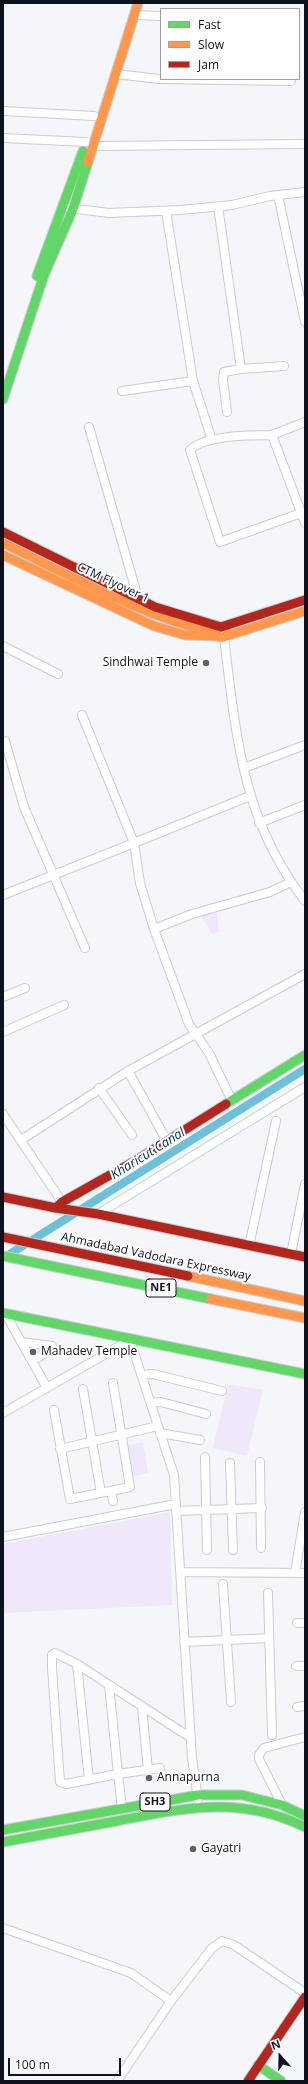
<!DOCTYPE html>
<html>
<head>
<meta charset="utf-8">
<style>
	body { margin:0 }
	#map { position:relative; width:308px; height:2084px; overflow:hidden; background:#f4f6f9; font-family:"Open Sans",sans-serif }
	canvas { display:block }
	.frame { position:absolute; inset:0; border:4px solid #0e121c; pointer-events:none }
	.legend { position:absolute; left:160px; top:8px; width:140px; height:72px; box-sizing:border-box; background:#fff; border:1px solid #9fa0a4; margin:0; padding:5px 7px; list-style:none; font-size:12px; color:#0e121c }
	.legend li { display:flex; align-items:center; gap:8px; height:20px }
	.legend b { width:20px; border:1px solid #9fa0a4 }
	.north { position:absolute; left:260px; top:2036px; width:40px; height:40px; -webkit-text-stroke:3px #fff; paint-order:stroke; rotate:340deg; font-size:11px; font-weight:700; line-height:16px; text-align:center; color:#0e121c }
	.north::after { content:''; display:block; margin:auto; width:14px; height:18px; background:#0e121c; clip-path:polygon(50% 0,100% 100%,50% 72%,0 100%) }
	.scale { position:absolute; left:8px; top:2058px; width:113px; height:18px; box-sizing:border-box; border:2px solid #0e121c; border-top:0; padding-left:5px; font-size:12px; line-height:14px; white-space:nowrap; color:#0e121c; -webkit-text-stroke:3px #fff; paint-order:stroke }
</style>
</head>
<body>
<div id="map">
<canvas width="308" height="2084"></canvas>
<div class="frame"></div>
<ul class="legend">
<li><b style="height:5px;background:#63d668"></b>Fast</li>
<li><b style="height:5px;background:#ff974d"></b>Slow</li>
<li><b style="height:5px;background:#b3261e"></b>Jam</li>
</ul>
<div class="north">N</div>
<div class="scale">100 m</div>
</div>
<script>
const g = document.querySelector('canvas').getContext('2d');
g.lineJoin = 'round';
function fillPath(path, color) {
  g.fillStyle = color;
  g.fill(path, 'evenodd');
}
function strokePath(path, color, width, dash) {
  g.strokeStyle = color;
  g.lineWidth = width;
  g.lineCap = dash ? 'butt' : 'round';
  g.setLineDash(dash || []);
  g.stroke(path);
}
function drawText(font, color, halo, rows, align = 'center') {
  g.font = font + ' "Open Sans",sans-serif';
  g.lineWidth = 4;
  g.setLineDash([]);
  g.textBaseline = 'middle';
  g.strokeStyle = halo;
  g.fillStyle = color;
  for (const [text, x, y, turn = 0] of rows) {
    g.save();
    g.translate(x, y);
    g.rotate((+turn || 0) * Math.PI / 180);
    g.textAlign = isNaN(turn) ? turn : align;
    if (halo) g.strokeText(text, 0, 0);
    g.fillText(text, 0, 0);
    g.restore();
  }
}
fillPath(new Path2D(`
	M217,913L219,931L212,934L201,915Z
	M228,1384L263,1390L247,1456L213,1448Z
	M143,1442L148,1473L132,1477L127,1445Z
	M170,1512L172,1605L3,1613V1544Z`), '#efe8fb');
strokePath(new Path2D(`
	M5,1257L305,1069`), '#6cc0da', 8);
const street = new Path2D(`
	M134,15L161,16
	M116,74L159,79L291,81
	M3,111L94,116
	M3,138L86,142
	M92,146L305,144
	M278,195L305,322
	M218,206L241,369L224,372L223,379L227,412
	M69,208L109,213L181,210L232,205L270,196L305,192
	M241,369L284,366
	M193,381L212,440
	M122,391L193,381L166,211
	M305,422L272,435L305,523
	M89,427L138,598
	M272,435C251,435 205,435 190,450L220,542L301,513
	M224,637C236,735 242,820 305,901
	M3,646L58,674
	M5,741L24,807L85,948
	M244,768L305,745
	M250,796L134,843L140,883L154,929L192,914L270,892L291,882
	M259,823L305,805
	M3,895L134,843L82,715
	M154,929L189,1024L209,1053L232,1101
	M3,997L25,988
	M3,1032L64,1005
	M128,1071L167,1141
	M99,1088L132,1135
	M3,1114L62,1202
	M21,1140L128,1071L305,974
	M98,1214L305,1087
	M249,1246L276,1121
	M291,1254L305,1184
	M5,1313L47,1388
	M21,1342L52,1346V1349L32,1361
	M141,1375L153,1374L222,1391
	M83,1389L101,1493
	M151,1403L161,1402L206,1414
	M54,1410L70,1499L130,1487L113,1383
	M3,1413L130,1340L174,1475L192,1758L198,1799
	M160,1433L200,1440
	M60,1449L158,1426
	M205,1457L207,1550
	M260,1462L261,1548
	M230,1463L233,1550
	M111,1491L113,1501
	M176,1511L262,1508
	M3,1537L176,1504
	M180,1572L305,1573
	M295,1573L305,1512
	M223,1584L231,1702
	M268,1593L272,1735
	M297,1623H305
	M184,1642L269,1638
	M77,1664L89,1780
	M296,1666H305
	M109,1685L118,1774L66,1784L60,1782L52,1668V1655L55,1653L77,1664L191,1738
	M142,1707L148,1770
	M297,1707L305,1706
	M282,1805L259,1759V1755L264,1748L305,1737
	M122,1808L118,1774L160,1768
	M3,1928L131,1973L171,2001
	M117,2081L171,2001L212,1948L222,1941L234,1945L305,1993`);
const fast = new Path2D(`
	M37,276L83,151
	M3,399L44,275L73,209L88,162
	M226,1104L305,1055
	M3,1256L211,1299
	M3,1313L305,1374
	M3,1830L198,1795H242L282,1805L305,1816
	M3,1842C41,1835 79,1828 117,1821C186,1808 239,1795 305,1827
	M258,2065L281,2081`);
const slow = new Path2D(`
	M88,162L138,3
	M3,543C72,576 141,616 216,633
	M3,555L154,626L185,635L218,636
	M216.5 632a5.5 5.5 0 1 1 11 0a5.5 5.5 0 1 1-11 0Z
	M226,636L305,611
	M188,1276L305,1301
	M211,1299L305,1318`);
const jam = new Path2D(`
	M3,532L155,607L221,627L305,600
	M3,1197L56,1208L98,1214L305,1257
	M56,1208L62,1202L135,1161L226,1104
	M3,1237L188,1276
	M248,2081L305,1997`);
strokePath(street, '#c9cdd4', 10);
strokePath(fast, '#c9cdd4', 11);
strokePath(slow, '#c9cdd4', 11);
strokePath(jam, '#c9cdd4', 11);
strokePath(street, '#fdfefe', 8);
strokePath(fast, '#63d668', 9);
strokePath(slow, '#ff974d', 9);
strokePath(jam, '#b3261e', 9);
for (const [x, y, r, color] of [
	[206,663,4,"#5e6269"],
	[33,1352,4,"#5e6269"],
	[149,1778,4,"#5e6269"],
	[193,1849,4,"#5e6269"]
]) {
  const dot = new Path2D();
  dot.arc(x, y, r, 0, 2 * Math.PI);
  g.fillStyle = color;
  g.fill(dot);
  strokePath(dot, '#fff', 1.5);
}
for (const [x, y, w] of [
	[161,1288,30],
	[155,1802,30]
]) {
  const box = new Path2D();
  box.roundRect(x - w / 2, y - 9, w, 18, 3);
  g.fillStyle = '#fff';
  g.fill(box);
  strokePath(box, '#0e121c', 1);
}
drawText('bold 11px', '#0e121c', null, [
	["NE1",161,1288],
	["SH3",155,1802]
]);
drawText('12px', '#0e121c', '#fff', [
	["CTM Flyover 1",113,583,25],
	["Ahmadabad Vadodara Expressway",156,1257,12]
]);
drawText('12px', '#0e121c', '#fff', [
	["Sindhwai Temple",198,663,"right"],
	["Mahadev Temple",41,1352],
	["Annapurna",157,1778],
	["Gayatri",201,1849]
], 'left');
drawText('italic 13px', '#003544', '#fff', [
	["Kharicut Canal",148,1154,-32]
]);
</script>
</body>
</html>
